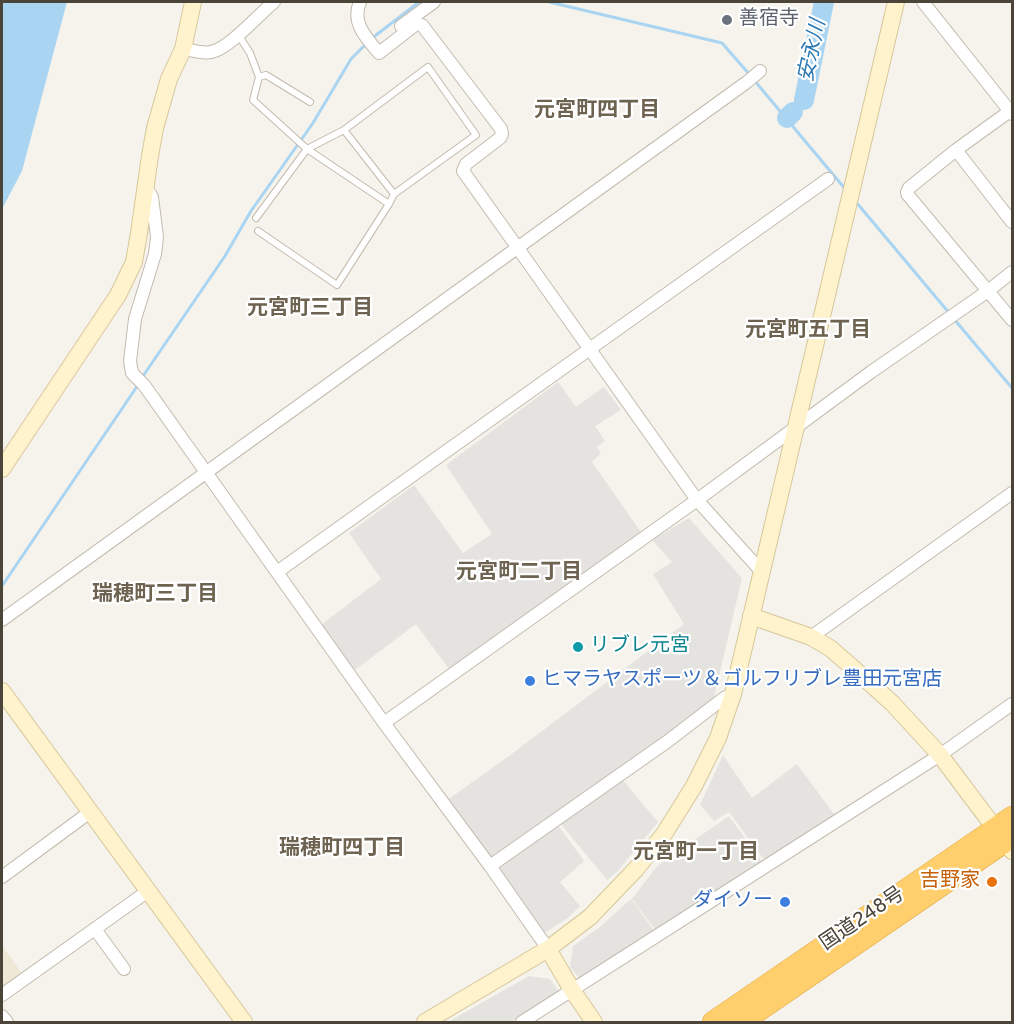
<!DOCTYPE html>
<html>
<head>
<meta charset="utf-8">
<style>
	body { margin:0 }
	#map { position:relative; width:1014px; height:1024px; overflow:hidden; background:#f6f3ec; font-family:Overpass,sans-serif }
	canvas { display:block }
	.frame { position:absolute; inset:0; border:3px solid #4b4439; pointer-events:none }
</style>
</head>
<body>
<div id="map">
<canvas width="1014" height="1024"></canvas>
<div class="frame"></div>
</div>
<script>
const g = document.querySelector('canvas').getContext('2d');
g.lineJoin = 'round';
function fillPath(path, color) {
  g.fillStyle = color;
  g.fill(path, 'evenodd');
}
function strokePath(path, color, width, dash) {
  g.strokeStyle = color;
  g.lineWidth = width;
  g.lineCap = dash ? 'butt' : 'round';
  g.setLineDash(dash || []);
  g.stroke(path);
}
function drawText(font, color, halo, rows, align = 'center') {
  g.font = font + ' Overpass,"Noto Sans JP",sans-serif';
  g.lineWidth = 4.5;
  g.setLineDash([]);
  g.textBaseline = 'middle';
  g.strokeStyle = halo;
  g.fillStyle = color;
  for (const [text, x, y, turn = 0] of rows) {
    g.save();
    g.translate(x, y);
    g.rotate((+turn || 0) * Math.PI / 180);
    g.textAlign = isNaN(turn) ? turn : align;
    if (halo) g.strokeText(text, 0, 0);
    g.fillText(text, 0, 0);
    g.restore();
  }
}
fillPath(new Path2D(`
	M2,945L22,974L2,990Z`), '#efe8d6');
fillPath(new Path2D(`
	M558,382L576,407L604,387L621,410L595,426L605,441L597,447L601,453L592,462L643,535L451,672L416,624L355,670L321,625L381,579L349,533L414,485L463,553L492,534L446,465Z
	M689,518L742,578L713,702L489,864L443,803L509,756L684,624L653,574L672,562L652,540Z
	M723,755L752,798L797,764L836,817L765,861L729,812L714,821L700,805Z
	M622,779L658,822L617,872L607,880L560,823Z
	M729,816L763,863L656,931L632,899L657,866Z
	M558,825L584,861L560,882L580,906L568,918L544,933L496,867Z
	M631,899L655,932L580,979L570,967L573,946L600,927Z
	M529,976L550,979L559,992L512,1022H448Z`), '#e5e3e0');
fillPath(new Path2D(`
	M2,2H67L22,171L2,209Z`), '#a9d4f2');
strokePath(new Path2D(`
	M549,2L722,43L750,75
	M371,39L419,2
	M754,80L846,190
	M856,202L950,314
	M954,319L1012,388
	M141,379L225,256L251,211L313,123L351,59L366,44
	M2,586L138,385`), '#a9d4f2', 3);
strokePath(new Path2D(`
	M804,100L824,2
	M787,118L793,112`), '#a9d4f2', 20);
const lane = new Path2D(`
	M239,36L250,53L259,77L253,100L307,149L256,218
	M259,77L266,75L310,102
	M344,130L307,149L389,204
	M258,231L337,285L389,204L394,194L476,135L428,67L344,130L394,194`);
const street = new Path2D(`
	M360,2C351,22 366,38 379,53L415,25L418,24L422,25L501,129L502,134L500,138L466,164L463,171L697,500L761,571
	M923,2L1012,114
	M401,26L434,2
	M183,49C192,50 202,54 211,52C229,49 259,14 274,2
	M1010,111L956,150L909,188L907,192L908,195L1012,320
	M956,150L1012,222
	M146,187L152,197L157,237L155,254L135,319L130,361L132,373L144,385L384,723L490,866L548,949
	M277,572L828,179
	M2,620L747,82L760,71
	M811,637L1012,493
	M384,723L697,500L871,372L988,291L1012,272
	M490,866L668,741L724,698L733,694
	M2,877L90,812
	M95,929L124,969
	M2,995L148,891
	M2,1016L7,1022
	M522,1022L940,755L1012,704`);
const secondary = new Path2D(`
	M2,469L118,295L134,262L139,233L150,156L155,128L169,79L183,49L193,2
	M751,616L811,637L830,648L853,668L892,703L940,755L1012,851
	M2,691L244,1022
	M548,949L572,990L594,1022
	M425,1022L548,949L590,917L636,869L664,834L694,786L718,738L733,694L896,2`);
const highway = new Path2D(`
	M713,1022L1012,817
	M742,1022L1012,837`);
strokePath(lane, '#c2bbae', 8);
strokePath(street, '#c2bbae', 14);
strokePath(secondary, '#d6c79b', 18);
strokePath(highway, '#e0a43c', 22);
strokePath(lane, '#fff', 6);
strokePath(street, '#fff', 12);
strokePath(secondary, '#fff3cd', 16);
strokePath(highway, '#ffcf6e', 21);
for (const [x, y, r, color] of [
	[727,20,6,"#6b7280"],
	[578,647,6,"#0f9aa8"],
	[530,681,6,"#3f7fe0"],
	[992,882,6,"#e8710a"],
	[785,902,6,"#3f7fe0"]
]) {
  const dot = new Path2D();
  dot.arc(x, y, r, 0, 2 * Math.PI);
  g.fillStyle = color;
  g.fill(dot);
  strokePath(dot, '#fff', 2);
}
drawText('20px', '#5b616d', '#fff', [
	["善宿寺",739,20]
], 'left');
drawText('20px', '#0d838f', '#fff', [
	["リブレ元宮",590,647]
], 'left');
drawText('20px', '#366cbe', '#fff', [
	["ヒマラヤスポーツ＆ゴルフリブレ豊田元宮店",542,681],
	["ダイソー",773,902,"right"]
], 'left');
drawText('20px', '#c56008', '#fff', [
	["吉野家",980,882]
], 'right');
drawText('20px', '#4b4439', '#fff', [
	["国道248号",863,920,-34]
]);
drawText('italic 21px', '#2e7ab2', '#fff', [
	["安永川",814,51,-78]
]);
drawText('bold 21px', '#6e6250', '#fff', [
	["元宮町四丁目",597,112],
	["元宮町三丁目",310,310],
	["元宮町五丁目",808,332],
	["元宮町二丁目",519,574],
	["瑞穂町三丁目",155,596],
	["瑞穂町四丁目",342,850],
	["元宮町一丁目",696,854]
]);
</script>
</body>
</html>
